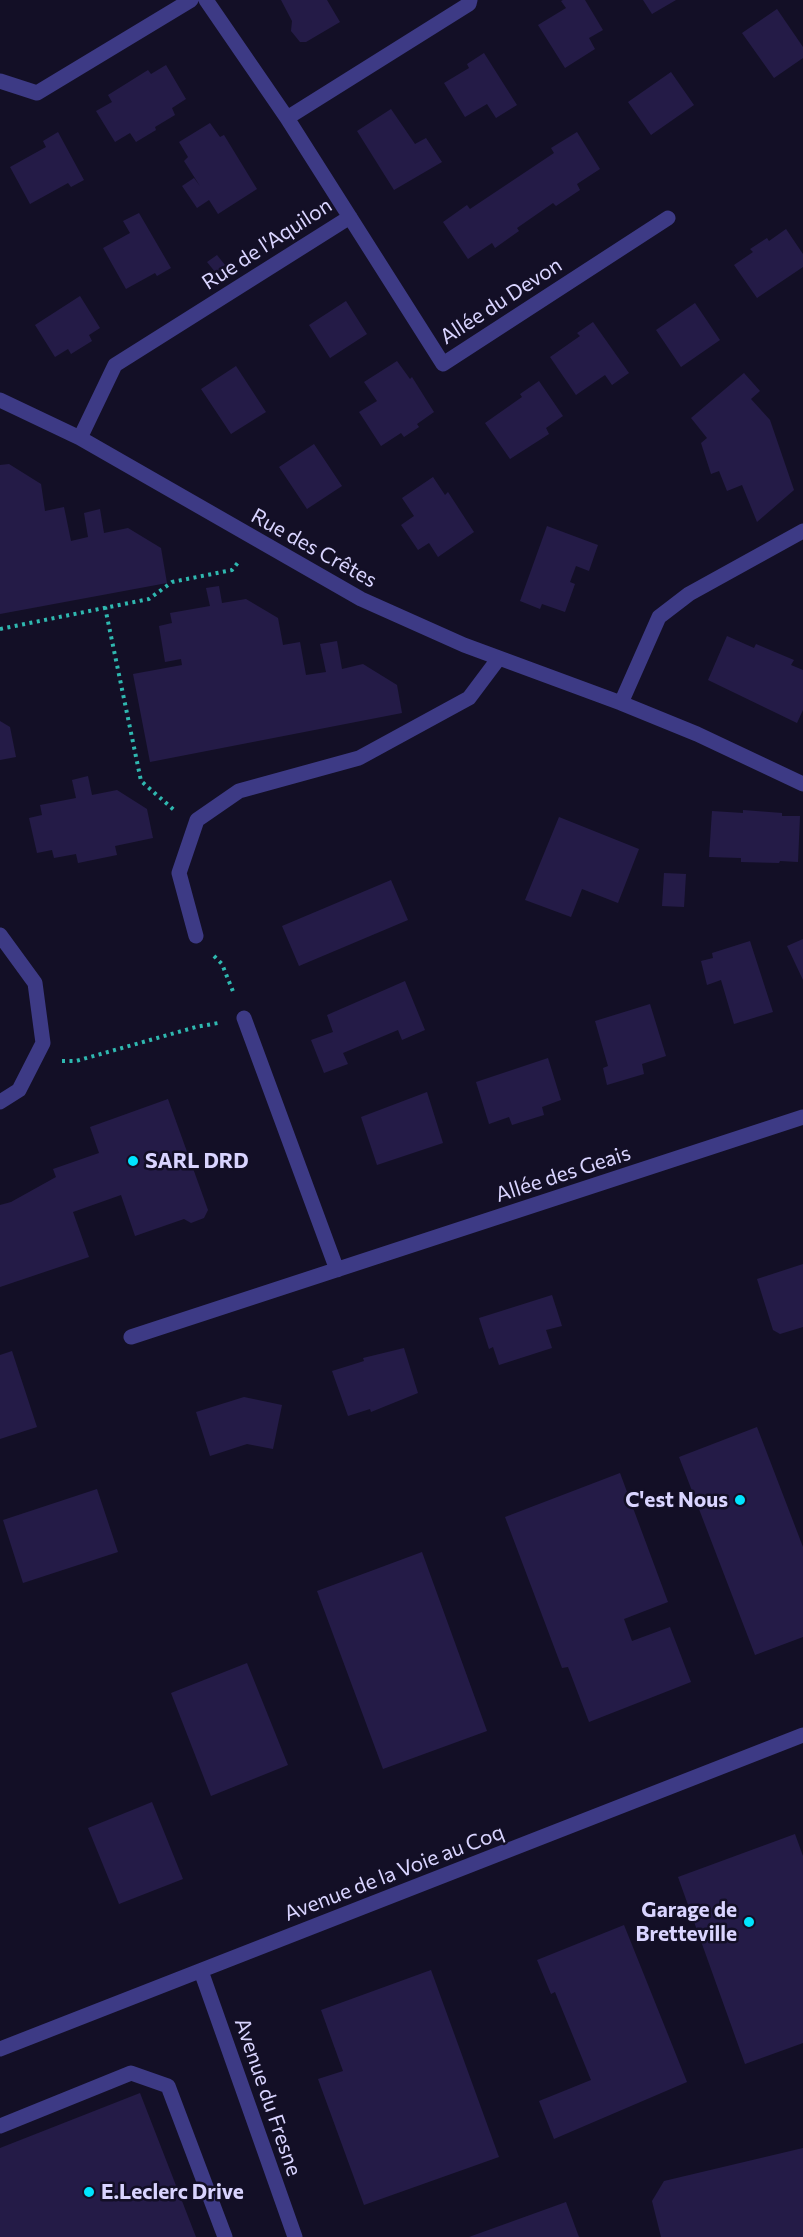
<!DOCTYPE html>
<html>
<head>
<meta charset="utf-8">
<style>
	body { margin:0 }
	canvas { display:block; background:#130f26 }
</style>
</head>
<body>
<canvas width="803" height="2237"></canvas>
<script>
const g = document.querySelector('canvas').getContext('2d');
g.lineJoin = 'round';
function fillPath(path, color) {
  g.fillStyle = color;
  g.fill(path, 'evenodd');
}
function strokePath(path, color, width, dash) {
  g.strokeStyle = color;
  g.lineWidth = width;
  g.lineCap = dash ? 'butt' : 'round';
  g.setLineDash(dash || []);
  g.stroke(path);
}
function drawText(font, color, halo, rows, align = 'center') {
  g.font = font + ' Commissioner,sans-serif';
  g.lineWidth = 5;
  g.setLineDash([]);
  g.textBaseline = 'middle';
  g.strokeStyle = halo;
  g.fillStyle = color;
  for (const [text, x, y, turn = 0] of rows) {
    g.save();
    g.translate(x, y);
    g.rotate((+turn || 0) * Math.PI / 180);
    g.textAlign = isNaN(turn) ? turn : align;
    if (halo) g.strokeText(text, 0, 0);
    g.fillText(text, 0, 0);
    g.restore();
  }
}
fillPath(new Path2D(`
	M281,0H327L340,22L306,42H300L291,31L292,21Z
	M563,0H585L603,30L589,38L595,49L565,68L538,25L566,8L561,1Z
	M643,0H676L652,14Z
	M777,9L803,47V58L774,78L742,33Z
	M484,53L517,105L496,118L487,104L465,117L444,83L469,68L467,64Z
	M166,65L186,99L172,108L175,115L155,127L156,130L136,142L130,133L115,142L96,111L112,102L108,95L148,70L151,74Z
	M671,72L694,105L651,135L628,102Z
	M391,109L415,144L426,138L442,162L394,190L357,131Z
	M210,123L220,137L224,135L257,189L218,214L209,200L197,208L182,186L194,178L200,186L184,161L188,157L179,142Z
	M58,132L84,180L71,187L68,183L30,204L10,167L46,147L43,141Z
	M577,132L600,169L577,184L580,190L556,206L553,203L517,228L519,231L495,248L492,243L468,259L443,222L467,205L470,209L554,153L551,148Z
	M139,213L171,268L157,276L155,273L126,289L103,248L130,233L123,221Z
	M786,229L803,254V267L757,298L734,265L753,252L750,249L767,238L769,241Z
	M217,255L225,265L216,273L207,262Z
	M80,296L100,328L89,335L92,341L71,354L68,349L55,357L35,325Z
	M346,301L367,334L330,358L309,325Z
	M695,303L720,340L681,367L656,330Z
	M593,322L629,373L612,385L605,375L576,395L550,357L580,336L577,333Z
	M397,361L410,379L412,377L434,412L417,424L419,427L404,437L401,433L381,446L359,412L377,401L364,382Z
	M236,366L266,412L231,434L201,389Z
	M744,373L760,391L751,399L770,420L794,490L757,522L742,485L727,491L719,471L711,474L701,443L707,438L691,418Z
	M539,381L563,416L546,428L549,434L510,459L485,423L522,397L520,394Z
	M314,444L342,486L307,509L279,467Z
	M9,464L41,484L45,511L64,507L71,541L88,537L84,513L100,509L104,533L128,528L161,548L167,583L0,614V465Z
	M433,477L445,495L448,492L474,532L438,557L429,543L418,550L401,525L414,516L402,498Z
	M547,526L598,545L589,571L576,566L570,582L575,584L565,612L542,604L540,609L520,601Z
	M219,586L222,603L246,599L278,618L283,645L300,642L306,675L326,672L320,644L337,641L342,669L363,664L397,685L402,713L150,762L133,674L182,665L181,659L165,662L159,626L172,623L170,613L210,606L206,588Z
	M727,636L754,648L756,644L794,660L791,665L803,670V710L797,723L708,680Z
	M0,721L10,727L16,757L0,760Z
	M88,776L92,795L117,790L147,809L153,838L115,846L117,855L78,863L76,854L54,858L52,850L37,853L29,818L42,815L40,805L76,798L72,780Z
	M743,810L782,813V816H800L798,862L780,861L779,863L741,862V858L709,857L712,811L743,813Z
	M559,817L639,849L618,903L582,889L571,917L525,900Z
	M664,873L686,874L684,907L662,906Z
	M391,880L408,920L299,966L282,926Z
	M803,939V980L787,946Z
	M750,941L773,1012L734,1024L721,980L707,985L701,961L713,958L712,953Z
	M405,981L425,1030L402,1040L398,1030L343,1053L348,1064L324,1073L311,1040L333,1032L327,1015Z
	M650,1004L666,1056L642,1064L644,1074L607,1085L603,1068L608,1066L595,1021Z
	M548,1058L561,1100L542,1107L544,1115L512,1125L509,1117L489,1124L476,1082Z
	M427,1092L443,1143L377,1165L361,1117Z
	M168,1099L208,1210L204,1218L191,1223L184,1219L135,1236L121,1195L73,1212L89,1257L0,1287V1205L11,1202L56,1177L53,1169L99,1153L90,1127Z
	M803,1264V1327L780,1334L773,1330L757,1279Z
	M552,1295L562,1326L546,1330L552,1348L499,1365L493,1347L489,1349L479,1318Z
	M404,1348L418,1393L371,1412L370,1409L348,1416L332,1371L364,1361L363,1358Z
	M12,1351L37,1427L0,1439V1355Z
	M244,1397L282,1405L273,1449L247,1444L210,1456L196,1412Z
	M757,1427L803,1547V1637L755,1655L679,1457Z
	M620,1473L668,1602L624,1619L632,1641L670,1627L691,1682L589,1722L568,1667L562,1668L505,1517Z
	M97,1489L118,1552L23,1583L3,1520Z
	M422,1552L487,1731L383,1769L317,1591Z
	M247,1663L288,1765L211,1796L171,1693Z
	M152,1802L183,1879L119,1904L88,1828Z
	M795,1834L803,1856V2043L745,2064L678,1877Z
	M624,1925L687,2082L554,2139L539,2101L591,2080L555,1992L551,1994L537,1960Z
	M431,1970L499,2157L364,2205L318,2079L343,2071L321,2010Z
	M140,2093L196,2237H0V2148Z
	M803,2148V2237H661L652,2201L664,2181Z
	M566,2202L579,2237H469Z`), '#241b47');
strokePath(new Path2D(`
	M105,607L141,781L174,810
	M0,629L149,599L172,582L232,570L240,560
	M214,956L222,964L234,994
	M62,1061H76L196,1027L218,1023`), '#2fb8b0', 4, [3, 4.5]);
strokePath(new Path2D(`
	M206,0L287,118L443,364L668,218
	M0,81L37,93L191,0
	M287,118L469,4L470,0
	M0,400L80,438L361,599L464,645L621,703L697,734L803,784
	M80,438L115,365L350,217
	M621,703L659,617L689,594L803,531
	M0,935L35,983L43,1043L19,1090L0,1102
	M196,936L179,873L197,820L239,791L359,758L469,698L499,658
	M244,1018L337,1270
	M131,1337L803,1117
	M201,1971L295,2237
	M0,2049L803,1735
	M0,2126L131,2073L168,2086L225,2237`), '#3d3a85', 15);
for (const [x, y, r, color] of [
	[133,1161,6,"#00e5ff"],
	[740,1500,6,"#00e5ff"],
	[749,1922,6,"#00e5ff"],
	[89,2192,6,"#00e5ff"]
]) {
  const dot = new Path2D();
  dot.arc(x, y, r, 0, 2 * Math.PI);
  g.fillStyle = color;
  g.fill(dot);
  strokePath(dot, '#130f26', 2);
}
drawText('21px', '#d9d4ff', '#130f26', [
	["Rue de l'Aquilon",267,244,-33],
	["Allée du Devon",501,301,-33],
	["Rue des Crêtes",314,548,29],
	["Allée des Geais",563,1174,-18],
	["Avenue de la Voie au Coq",394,1873,-21],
	["Avenue du Fresne",268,2097,71]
]);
drawText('bold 21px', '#d9d4ff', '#130f26', [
	["SARL DRD",145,1161],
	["C'est Nous",728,1500,"right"],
	["Garage de",737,1910,"right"],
	["Bretteville",737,1934,"right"],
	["E.Leclerc Drive",101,2192]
], 'left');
</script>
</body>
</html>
